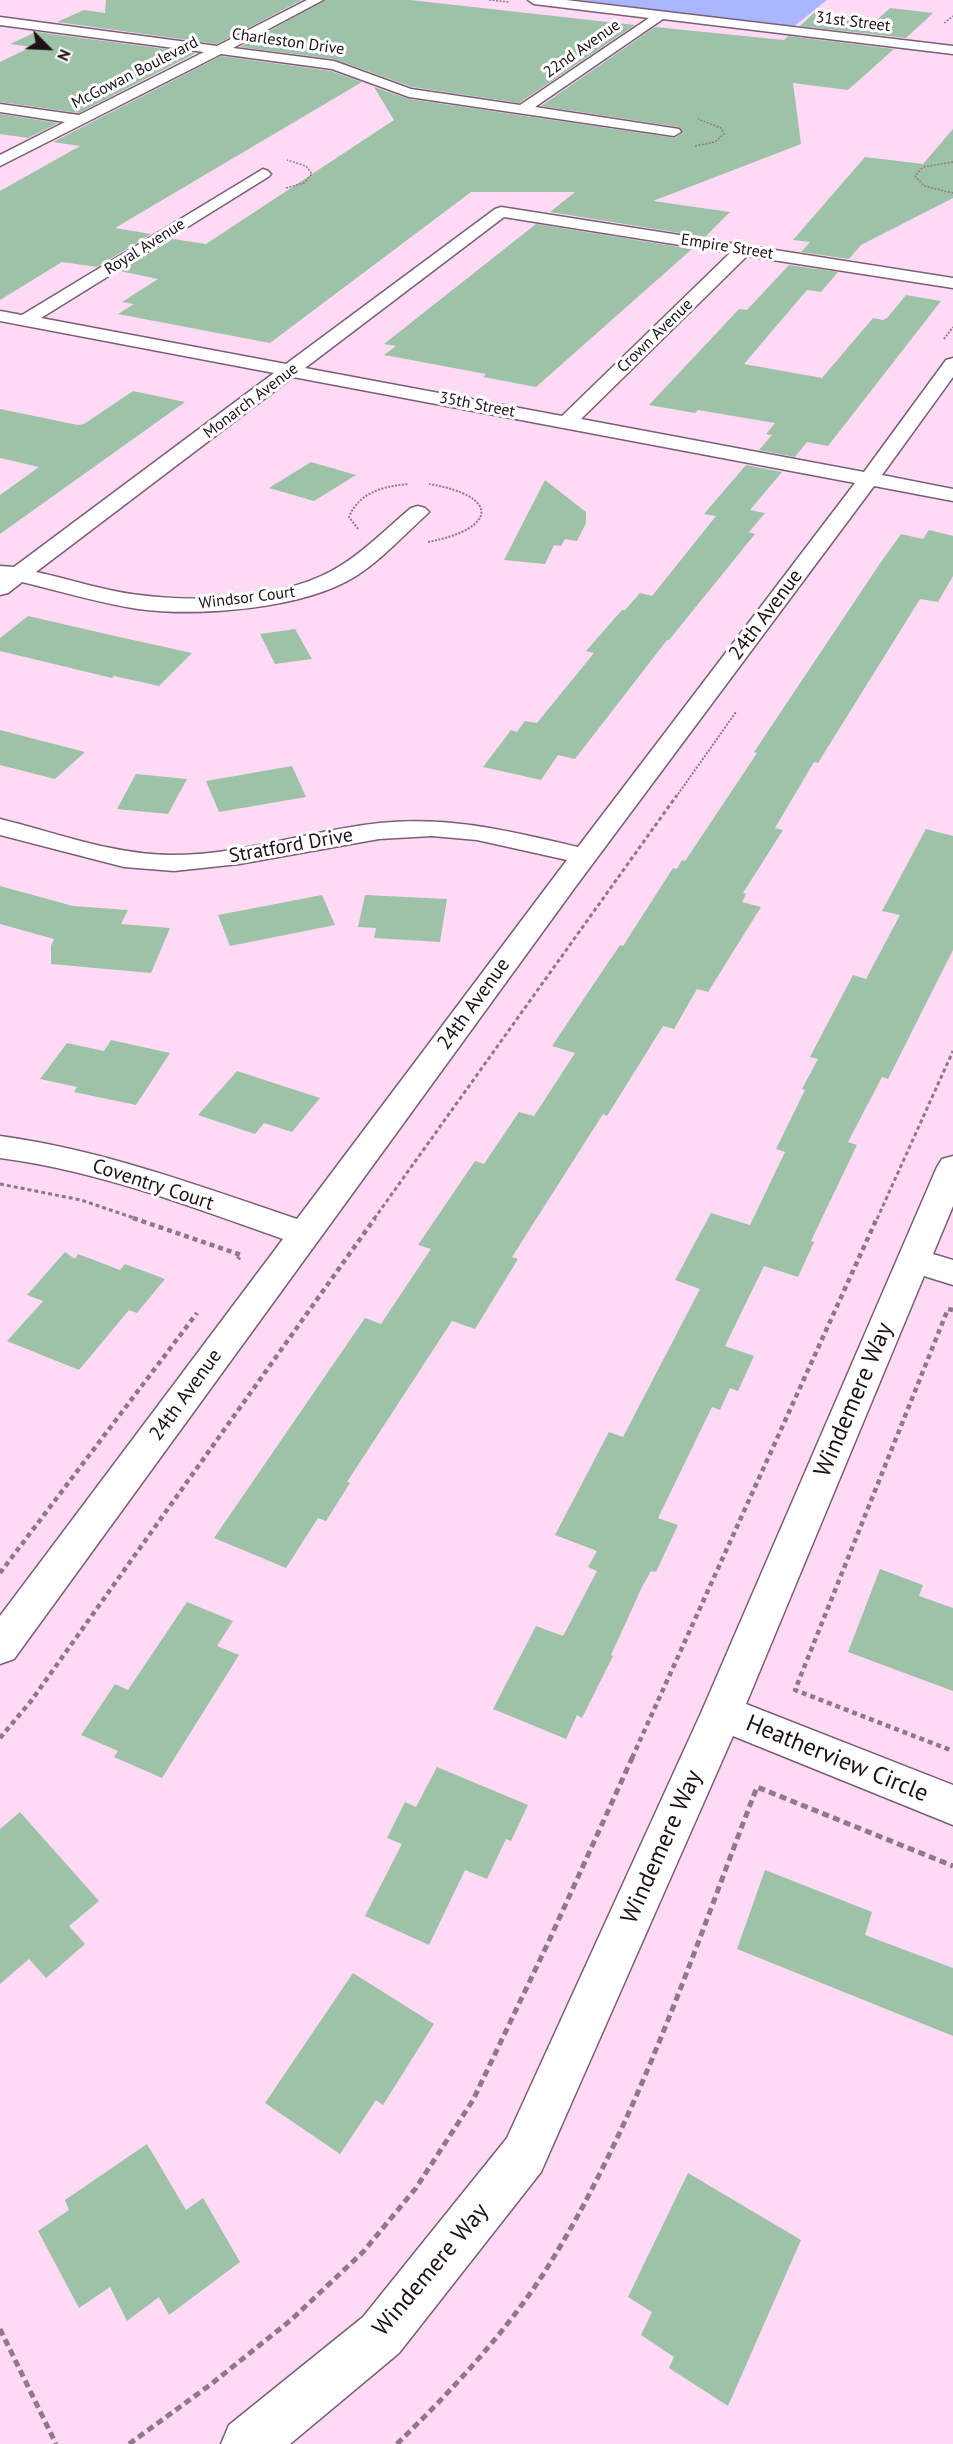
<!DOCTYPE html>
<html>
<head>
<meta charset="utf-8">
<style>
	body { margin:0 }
	#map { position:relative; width:953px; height:2444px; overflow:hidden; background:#fedaf5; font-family:"PT Sans",sans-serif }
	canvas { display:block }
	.north { position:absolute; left:18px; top:18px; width:60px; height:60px; -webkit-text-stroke:4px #fff; paint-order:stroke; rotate:114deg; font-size:16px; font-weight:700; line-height:24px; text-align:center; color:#1c1019 }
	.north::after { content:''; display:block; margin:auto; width:21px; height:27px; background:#1c1019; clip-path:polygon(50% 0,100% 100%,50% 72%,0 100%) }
</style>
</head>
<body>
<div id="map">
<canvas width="953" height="2444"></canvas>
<div class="north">N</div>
</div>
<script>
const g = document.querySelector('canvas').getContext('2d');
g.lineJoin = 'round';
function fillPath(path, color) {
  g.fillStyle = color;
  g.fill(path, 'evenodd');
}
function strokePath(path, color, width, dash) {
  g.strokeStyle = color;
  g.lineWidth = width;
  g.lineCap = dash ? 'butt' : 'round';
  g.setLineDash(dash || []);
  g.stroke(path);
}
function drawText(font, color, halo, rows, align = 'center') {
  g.font = font + ' "PT Sans",sans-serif';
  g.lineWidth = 6;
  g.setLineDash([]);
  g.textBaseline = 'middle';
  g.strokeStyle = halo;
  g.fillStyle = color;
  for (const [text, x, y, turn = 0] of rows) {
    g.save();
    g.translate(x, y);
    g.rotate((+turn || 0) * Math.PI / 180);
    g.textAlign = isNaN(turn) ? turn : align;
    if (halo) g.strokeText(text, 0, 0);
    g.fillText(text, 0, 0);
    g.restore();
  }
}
fillPath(new Path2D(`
	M578,0H827L793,27Z`), '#a8b7fc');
fillPath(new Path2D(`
	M106,0H302L217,44L57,22L84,10L105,13Z
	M325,0H410L635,25L519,103L412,87L334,59L240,47Z
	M890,8L933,13L906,38L800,26L815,12L878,19Z
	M655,27L784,40L788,36L894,49L848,90L793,83L801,144L653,201L730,212L705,237L550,212L575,192H471L270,343L118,314L134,304L122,302L158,279L120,271L173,239L206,244L394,120L374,87L409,99L675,138L683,133L679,127L541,106Z
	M36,32L196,53L79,113L0,102V62L31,47L10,44Z
	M221,56L331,71L362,82L115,228L151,234L97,267L62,262L0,300V191L80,146L53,142Z
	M0,114L58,123L28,138L0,134Z
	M953,129V198L861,245L849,259L801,252L810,242L793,240L865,157L923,164Z
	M536,224L692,249L536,387L483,377L486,374L384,355L396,346L384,344Z
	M789,265L838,272L821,292L807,290L744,364L822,378L873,318L883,320L887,318L906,295L941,301L828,446L807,442L795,457L759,450L772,435L766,434L775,423L698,410L695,413L649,405L739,309L747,310Z
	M133,391L185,402L0,534V495L39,467L0,458V409L78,425L84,424Z
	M311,462L356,475L314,501L269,488Z
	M746,465L782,472L750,510L765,513L749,532L755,534L669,640H667L575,759L558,755L541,780L483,767L511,730L517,732L525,721L537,723L594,653L586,651L622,610H625L640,593L652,596L716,516L704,514Z
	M545,480L586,512V523L577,541L565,539L561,546L554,545L545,564L504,560Z
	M929,530L953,536V576L938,602L920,599L818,763L814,762L775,828L783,830L743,893L746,894L742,902L761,907L708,992L697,989L674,1029L663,1026L607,1116L603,1114L512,1257L518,1259L475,1329L452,1321L347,1482L350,1483L326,1521L318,1518L286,1568L214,1538L365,1318L381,1324L431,1249L418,1245L475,1161L484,1164L519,1112L534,1116L575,1053L552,1046L620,945L623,946L673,868L677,869L682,860L685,861L757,753L754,752L881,562L901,534L923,539Z
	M28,616L115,636L192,653L159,686L114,676L112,678L0,651V638Z
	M295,629L312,659L275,664L260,634Z
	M0,730L85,752L55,779L0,765Z
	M292,766L306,797L219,812L206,781Z
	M136,774L187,779L168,814L117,809Z
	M926,829L953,836V950L888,1079L882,1077L848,1142L857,1145L811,1241L814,1242L798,1277L764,1266L725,1346L754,1356L738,1391L730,1388L720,1410L712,1407L658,1518L678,1525L656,1572L651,1571L642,1587L611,1655L613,1656L582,1718L577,1715L566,1739L493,1709L536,1626L563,1636L597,1571L588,1567L597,1551L555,1535L609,1432L623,1437L700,1289L675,1280L711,1213L750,1225L785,1152L776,1149L805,1090L802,1089L818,1059L810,1057L853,975L866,979L900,915L882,911Z
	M0,886L73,906L128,910L121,924L170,928L151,973L51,964V946L54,939L0,924Z
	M322,895L335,925L230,946L218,915Z
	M365,895L447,899L440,942L374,938L376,928L358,927Z
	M111,1040L170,1053L136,1105L74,1092L77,1087L40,1079L67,1043L104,1051Z
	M237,1071L320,1098L292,1132L264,1123L255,1134L198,1115Z
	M65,1252L75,1259L78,1254L120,1270L125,1264L165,1279L137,1313L129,1310L79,1370L7,1341L43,1301L27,1295Z
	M880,1569L923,1585L919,1596L953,1608V1691L848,1652Z
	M187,1602L233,1621L217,1646L239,1655L162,1778L114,1757L118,1751L81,1735L115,1684L128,1690Z
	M437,1767L528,1805L511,1841L506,1839L487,1879L465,1870L429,1945L365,1916L402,1844L387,1838L405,1802L416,1807Z
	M20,1812L99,1901L69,1926L85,1944L46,1978L29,1959L0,1984V1829Z
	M765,1870L872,1912L865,1935L953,1968V2036L737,1949Z
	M353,1973L434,2024L383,2105L376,2100L340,2154L265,2103Z
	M147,2144L186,2210L203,2198L240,2262L169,2315L159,2297L127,2321L110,2287L79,2308L38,2231L69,2210L65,2200Z
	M688,2173L801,2240L728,2406L669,2368L674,2357L641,2335L652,2312L628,2297Z`), '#9dc2a8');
const minor = new Path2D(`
	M307,0H323L233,48L334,61L411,89L520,105L649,18L534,4L528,0H566L953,46V54L663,19L535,107L679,129L681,132L674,136L409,97L332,69L221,54L0,166V155L65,122L0,112V104L79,115L204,52L0,25V17L217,46Z
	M263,169L268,171L271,174L268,177L41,318L286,364L495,209L501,207L953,278V288L747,256L581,419L864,472L946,360L953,358V377L882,475L953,489V501L874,486L576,886L14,1659L0,1664V1616L283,1239C189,1206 99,1171 0,1158V1136C103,1150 199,1186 297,1219L567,860L477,840L432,836L379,839L239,864L174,871L124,867L0,835V819C57,833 114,855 173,855C243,855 311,830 380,823C451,816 509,831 578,847L855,483L293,377L36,572C70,579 104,591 139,595C199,603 288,599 340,566C365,551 388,527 411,508L418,506L425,508L429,512L425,516C403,536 381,560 356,576C304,609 199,617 138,609C99,603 60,591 22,582L8,593L0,595V566L14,567L274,373L0,321V311L22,315ZM504,217L730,253L562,416L305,368Z
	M953,1156V1206L933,1254L953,1260V1285L924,1276L746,1704L953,1785V1825L733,1736L541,2172L399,2353L290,2444H221L229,2425L363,2317L507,2138L701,1713L937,1167L942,1159Z`);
strokePath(minor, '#7b5d75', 3);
strokePath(new Path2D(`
	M489,0L509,2
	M944,23L953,16
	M695,146L715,142L724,134L721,128L698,119
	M953,162L923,167L915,176L924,186L953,193
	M286,188L304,183L312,174L306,166L287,160`), '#90788a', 1.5, [2, 1.5]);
strokePath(new Path2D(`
	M944,339L953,327
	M358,529L349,517C359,492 384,486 409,484
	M428,542C497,529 501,496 429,484
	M676,797L736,712`), '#90788a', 2, [2, 1.5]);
strokePath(new Path2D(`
	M0,1184L81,1200L137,1219
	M374,1219L677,795
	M877,1219L953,1051`), '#90788a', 3, [4, 3]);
strokePath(new Path2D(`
	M133,1218L241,1255L238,1259
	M953,1310L948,1309L795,1690L953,1751
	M0,1573L197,1313
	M0,1738L31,1701L375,1218
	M632,1758L877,1218`), '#90788a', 4.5, [5, 4]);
strokePath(new Path2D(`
	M0,2329L56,2444
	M129,2444L210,2385L291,2320L363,2252L416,2188L473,2100L548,1943L633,1756
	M397,2444C450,2392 501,2338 542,2276C636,2129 694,1949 757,1787L953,1866`), '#90788a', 5, [7, 4.5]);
fillPath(minor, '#fff');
drawText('16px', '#1c1019', '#fff', [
	["31st Street",853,22,7],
	["Charleston Drive",288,42,8],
	["22nd Avenue",582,49,-35],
	["McGowan Boulevard",135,73,-27],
	["Royal Avenue",145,247,-32],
	["Empire Street",727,247,9],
	["Crown Avenue",655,336,-44],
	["Monarch Avenue",251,401,-37],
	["35th Street",477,405,11],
	["Windsor Court",247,598,-7]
]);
drawText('20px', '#1c1019', '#fff', [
	["24th Avenue",766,615,-53],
	["Stratford Drive",291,846,-10],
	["24th Avenue",474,1004,-54],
	["Coventry Court",153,1185,18],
	["24th Avenue",186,1395,-54]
]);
drawText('24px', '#1c1019', '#fff', [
	["Windemere Way",854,1400,-67],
	["Heatherview Circle",837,1759,22],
	["Windemere Way",662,1847,-66],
	["Windemere Way",431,2270,-50]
]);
</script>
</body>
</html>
